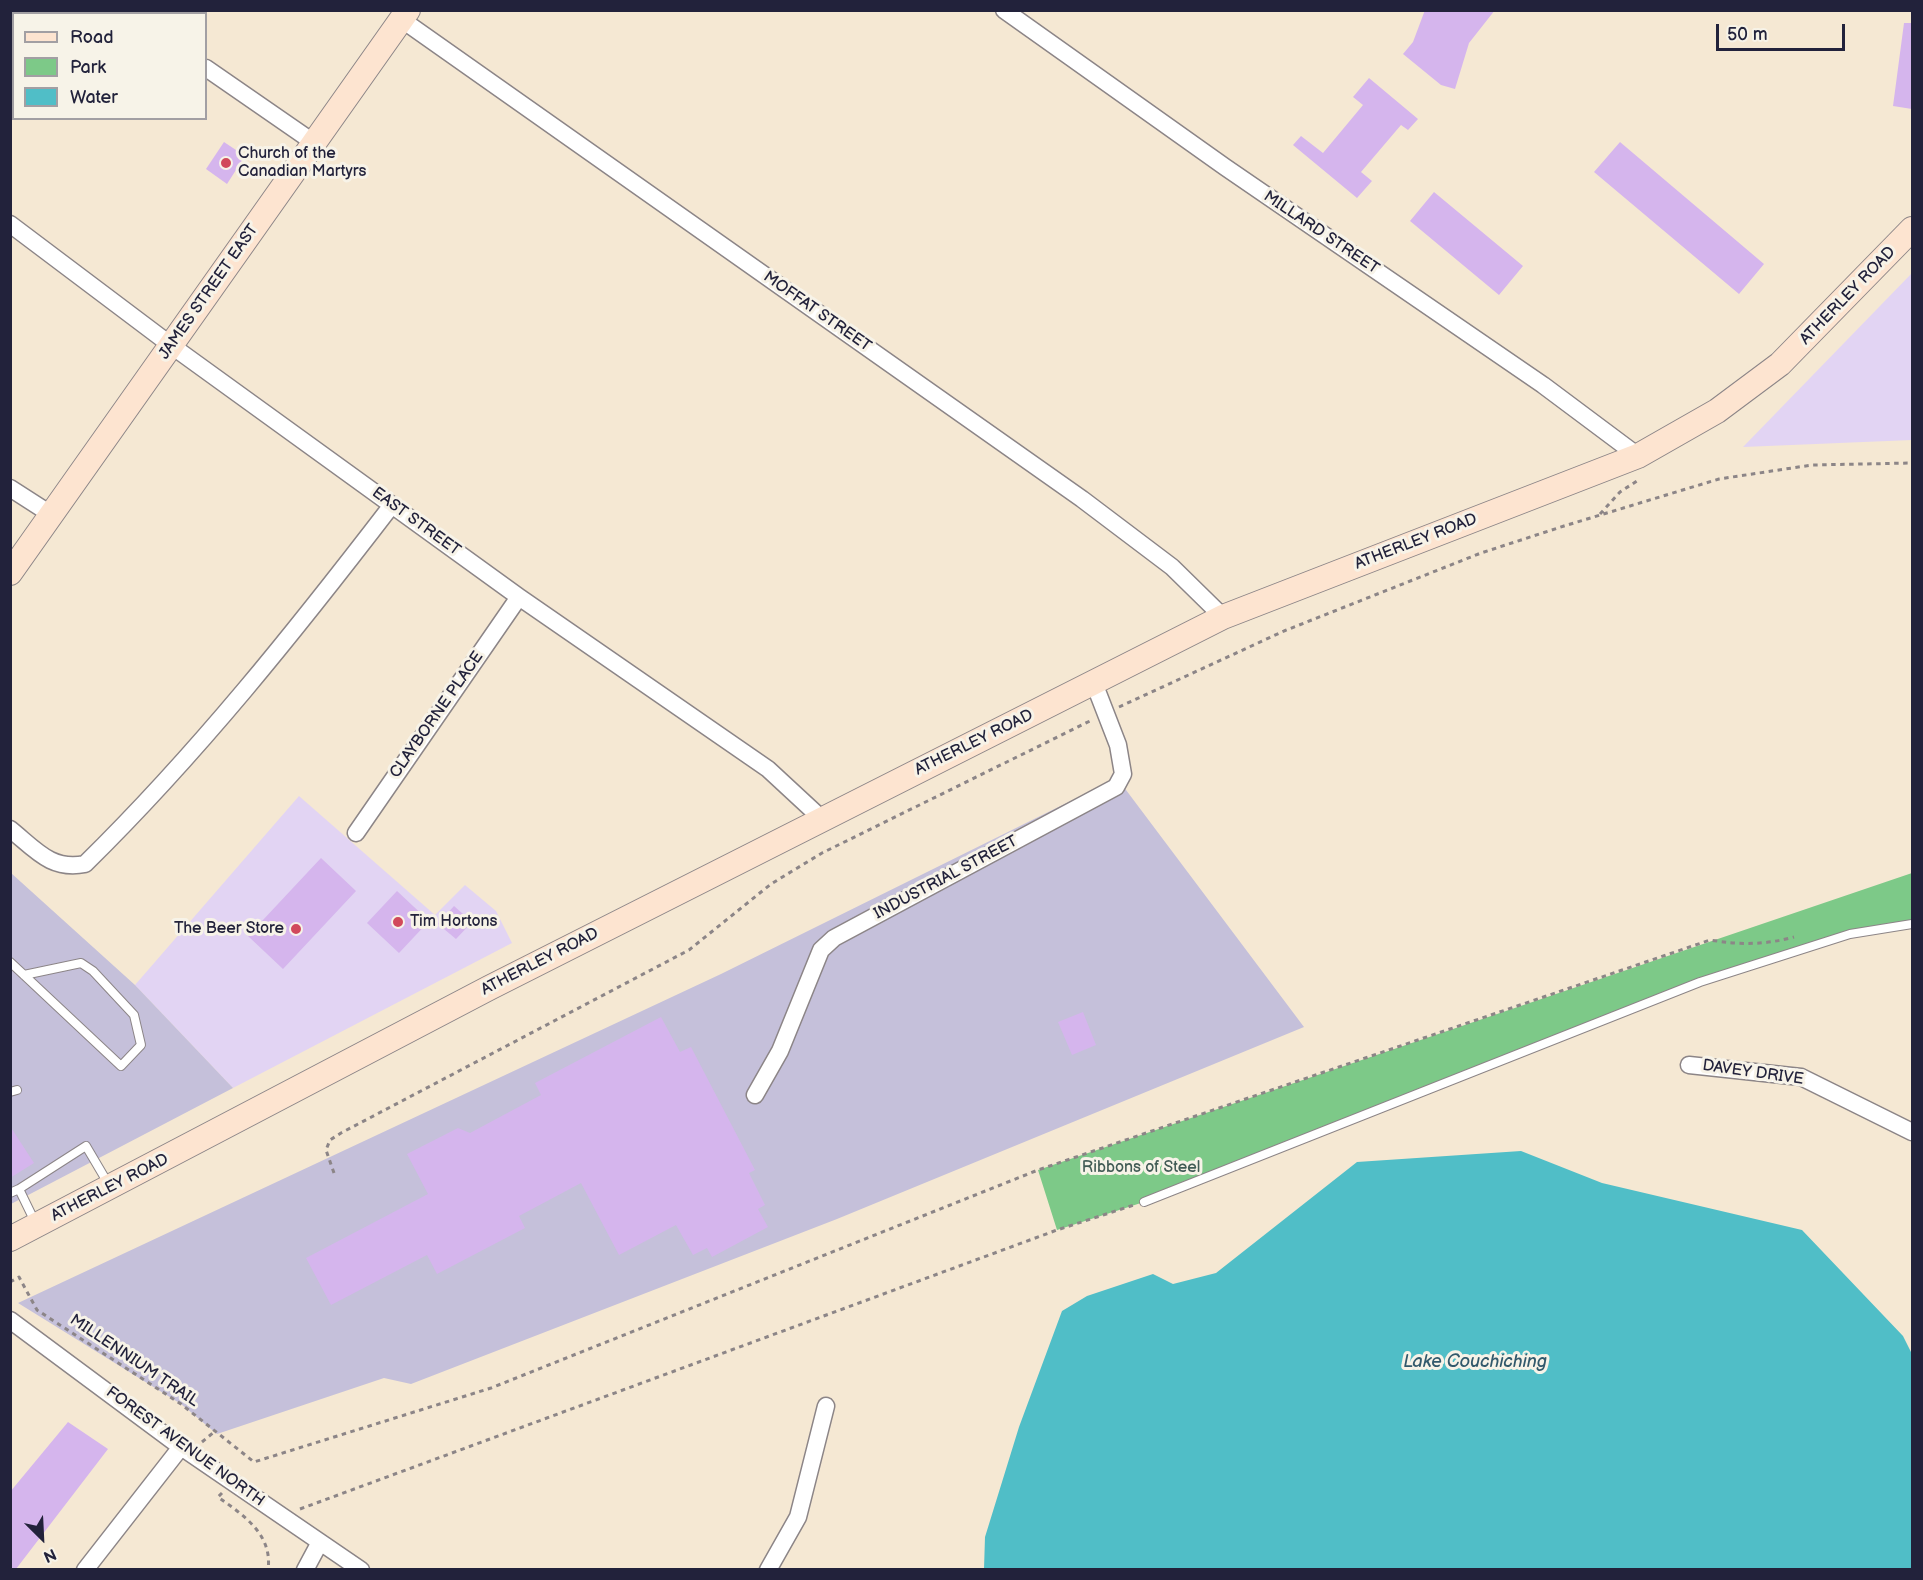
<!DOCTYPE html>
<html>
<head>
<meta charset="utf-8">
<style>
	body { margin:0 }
	#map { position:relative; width:1923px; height:1580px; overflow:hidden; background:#f5e8d3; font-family:"Balsamiq Sans",sans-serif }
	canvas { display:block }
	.frame { position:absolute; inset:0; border:12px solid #22223b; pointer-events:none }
	.legend { position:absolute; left:12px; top:12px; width:195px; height:108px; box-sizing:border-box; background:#f7f3e8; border:2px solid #a29fa3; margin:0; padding:8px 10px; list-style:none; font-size:18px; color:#22223b }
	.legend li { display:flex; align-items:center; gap:12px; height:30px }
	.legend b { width:30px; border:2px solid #a29fa3 }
	.north { position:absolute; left:12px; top:1508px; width:60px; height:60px; -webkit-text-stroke:4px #f7f3e8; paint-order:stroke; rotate:156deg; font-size:16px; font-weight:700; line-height:24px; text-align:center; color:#22223b }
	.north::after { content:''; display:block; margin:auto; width:21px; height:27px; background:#22223b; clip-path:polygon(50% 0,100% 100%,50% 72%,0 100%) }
	.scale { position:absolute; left:1716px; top:24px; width:129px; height:27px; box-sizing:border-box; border:3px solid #22223b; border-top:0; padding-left:8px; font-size:18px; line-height:21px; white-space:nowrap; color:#22223b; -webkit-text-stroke:4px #f7f3e8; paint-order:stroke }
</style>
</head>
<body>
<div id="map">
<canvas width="1923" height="1580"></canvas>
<div class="frame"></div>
<ul class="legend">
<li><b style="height:8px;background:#fde4d0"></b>Road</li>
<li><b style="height:16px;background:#7dc988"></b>Park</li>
<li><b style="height:16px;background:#50bec7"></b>Water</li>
</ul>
<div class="north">N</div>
<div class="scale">50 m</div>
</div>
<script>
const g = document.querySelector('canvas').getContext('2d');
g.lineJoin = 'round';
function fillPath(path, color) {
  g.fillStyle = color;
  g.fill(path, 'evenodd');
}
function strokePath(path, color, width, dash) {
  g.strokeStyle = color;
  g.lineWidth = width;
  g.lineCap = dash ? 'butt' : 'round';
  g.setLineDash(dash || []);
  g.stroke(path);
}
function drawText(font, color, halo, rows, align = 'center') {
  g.font = font + ' "Balsamiq Sans",sans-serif';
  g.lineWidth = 6;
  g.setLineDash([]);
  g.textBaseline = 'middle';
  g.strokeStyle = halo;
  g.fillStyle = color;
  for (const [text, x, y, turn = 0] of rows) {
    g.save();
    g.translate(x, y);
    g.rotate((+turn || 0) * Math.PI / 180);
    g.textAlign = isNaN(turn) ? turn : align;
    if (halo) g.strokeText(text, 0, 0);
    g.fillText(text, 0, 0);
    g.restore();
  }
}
fillPath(new Path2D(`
	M1912,273V440L1743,447Z
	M299,796L435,915L465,885L496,911L512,943L233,1088L135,985Z`), '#e2d4f3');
fillPath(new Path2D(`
	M1117,778L1304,1027L837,1219L411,1384L384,1378L217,1434L181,1404L18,1303L721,974Z
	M11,873L135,985L233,1088L11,1204Z`), '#c5c0da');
fillPath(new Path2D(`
	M1912,873V924L1850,934L1700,982L1144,1202L1057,1230L1038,1170Z`), '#7dc988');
fillPath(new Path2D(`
	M1521,1151L1602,1183L1802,1230L1903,1336L1912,1354V1569H984L985,1537L1019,1427L1062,1311L1087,1296L1153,1274L1173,1284L1216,1273L1357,1162Z`), '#50bec7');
fillPath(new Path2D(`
	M1425,10H1495L1469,43L1455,89L1441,85L1403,54L1413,42Z
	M1904,23H1912V109L1893,106Z
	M1369,78L1418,119L1408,130L1401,125L1361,172L1372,181L1357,198L1293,145L1301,136L1323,153L1363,105L1353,97Z
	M224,142L245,156L227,184L206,169Z
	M1620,142L1764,264L1739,294L1594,172Z
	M1434,192L1523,266L1499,295L1410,221Z
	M321,858L356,891L283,969L248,936Z
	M397,891L429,921L399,953L367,923Z
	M454,906L472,922L456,939L438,924Z
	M1083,1012L1096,1045L1072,1055L1058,1022Z
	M661,1017L680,1052L691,1047L755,1170L749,1173L765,1205L758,1209L768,1227L712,1257L707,1248L693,1255L676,1225L619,1255L581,1183L519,1216L525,1228L437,1274L427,1255L331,1305L306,1258L428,1194L407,1154L458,1128L470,1133L541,1095L535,1083Z
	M10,1126L34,1163L10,1178Z
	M68,1422L108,1449L16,1569H10V1492Z`), '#d5b5ed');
const lane = new Path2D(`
	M10,962L24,975L121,1066L141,1045L134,1015L93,971L81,963L24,975
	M10,1092L17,1090
	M10,1193L19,1189
	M1144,1202L1700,982L1850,934L1912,924
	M36,1224L19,1189L86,1146L109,1185`);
const street = new Path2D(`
	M124,10L128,14
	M1004,10L1225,167L1543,385L1638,456
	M401,19L1082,499L1172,567L1223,617
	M206,68L313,142
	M10,224L172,346L519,597L768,769L822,819
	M10,488L52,515
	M10,829C35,849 51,871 85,864C198,753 296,630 392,505
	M356,833L519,597
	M1689,1065L1801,1077L1912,1132
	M755,1095L780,1051L821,950L834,938L1116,787L1123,774L1118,745L1094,683
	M10,1320L181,1447L361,1570
	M85,1570L181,1447
	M305,1570L320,1542
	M768,1570L798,1517L826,1406`);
const secondary = new Path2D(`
	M10,573L408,10
	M10,1239L489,988L1223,617L1638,456L1717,411L1780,364L1912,229`);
strokePath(lane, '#8c8587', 10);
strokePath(street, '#8c8587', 19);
strokePath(secondary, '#8c8587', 26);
strokePath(new Path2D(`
	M1600,514L1620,492L1640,479
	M1119,707L1284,631L1481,553L1564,526L1719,479L1812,465L1912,463
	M334,1173L326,1150L330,1140L341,1133L689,950L771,884L822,853L1092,720
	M10,1282L19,1277L37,1310L181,1404L254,1462L491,1388L1038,1170L1710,940C1741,945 1764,945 1794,937
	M202,1442L214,1432
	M222,1493L218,1497C243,1515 273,1534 268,1570
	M300,1509L1057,1230L1134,1205`), '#8c8587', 3, [4.5, 4.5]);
strokePath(lane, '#fff', 8);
strokePath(street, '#fff', 16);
strokePath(secondary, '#fde4d0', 24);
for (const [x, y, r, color] of [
	[226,163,6,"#d1495b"],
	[398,922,6,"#d1495b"],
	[296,929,6,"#d1495b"]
]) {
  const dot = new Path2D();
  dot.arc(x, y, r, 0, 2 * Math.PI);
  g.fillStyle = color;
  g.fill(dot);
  strokePath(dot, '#f7f3e8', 2);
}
drawText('16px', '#22223b', '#f7f3e8', [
	["Church of the",238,154],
	["Canadian Martyrs",238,172],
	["Tim Hortons",410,922],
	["The Beer Store",284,929,"right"]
], 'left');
drawText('16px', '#22223b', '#f7f3e8', [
	["MILLARD STREET",1321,233,34],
	["JAMES STREET EAST",209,292,-55],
	["ATHERLEY ROAD",1848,296,-46],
	["MOFFAT STREET",817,312,35],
	["EAST STREET",416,522,36],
	["ATHERLEY ROAD",1416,542,-21],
	["CLAYBORNE PLACE",437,715,-55],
	["ATHERLEY ROAD",974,743,-26],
	["INDUSTRIAL STREET",946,878,-28],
	["ATHERLEY ROAD",540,962,-27],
	["DAVEY DRIVE",1753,1073,8],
	["ATHERLEY ROAD",110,1188,-27],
	["MILLENNIUM TRAIL",134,1361,34],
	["FOREST AVENUE NORTH",185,1447,36]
]);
drawText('16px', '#425c56', '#f7f3e8', [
	["Ribbons of Steel",1141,1168]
]);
drawText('italic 18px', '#32596c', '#f7f3e8', [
	["Lake Couchiching",1475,1362]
]);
</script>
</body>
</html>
